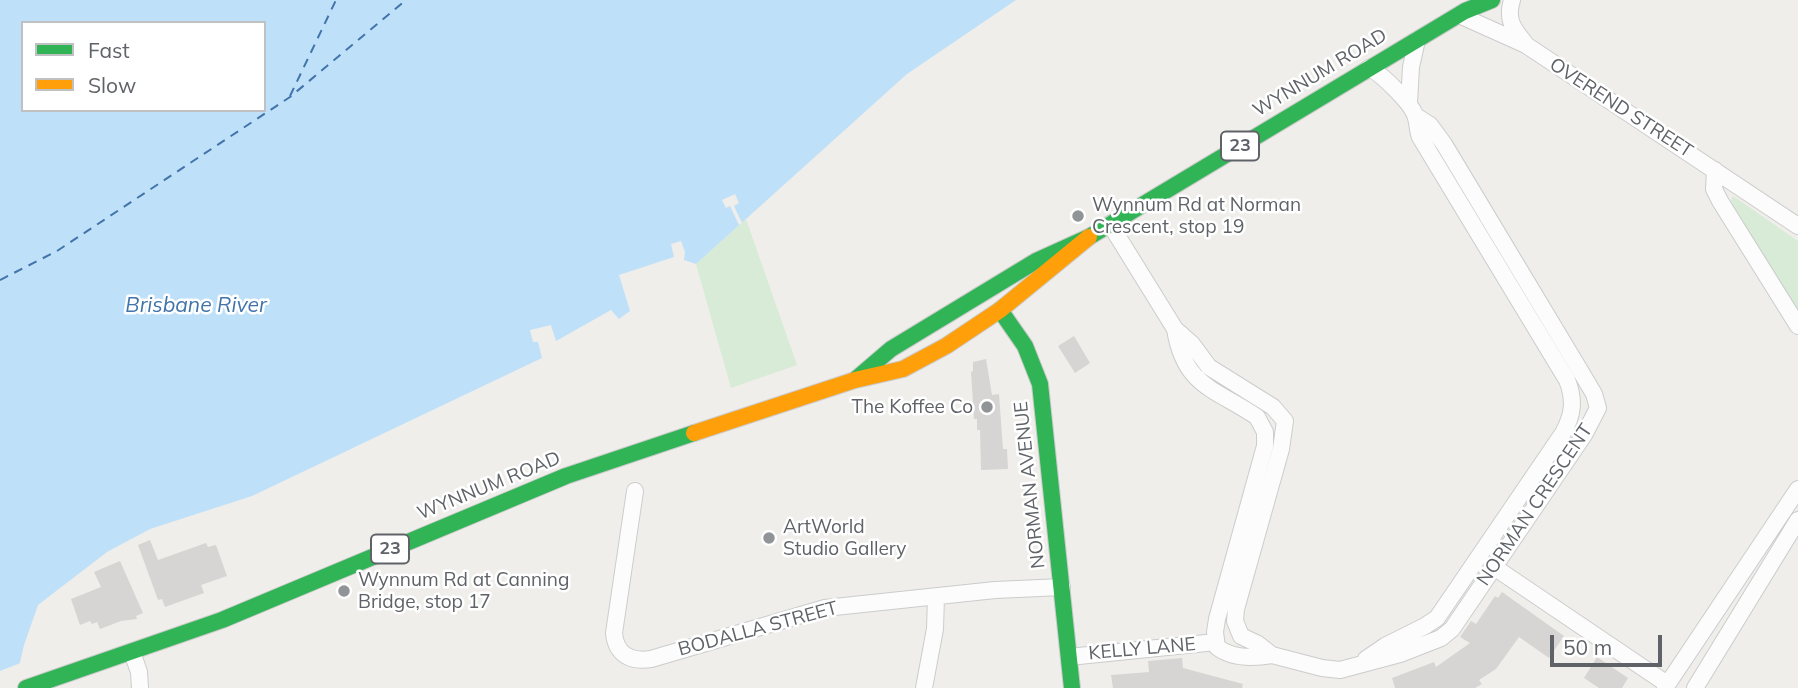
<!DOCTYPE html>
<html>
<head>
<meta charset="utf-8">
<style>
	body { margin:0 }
	#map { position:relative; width:1798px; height:688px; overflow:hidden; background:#efeeea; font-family:Mulish,sans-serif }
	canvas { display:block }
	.legend { position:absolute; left:21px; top:21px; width:245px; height:91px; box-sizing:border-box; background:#fff; border:2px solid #bfc1c3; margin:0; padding:9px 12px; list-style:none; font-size:21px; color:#5f6368 }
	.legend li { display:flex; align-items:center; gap:14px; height:35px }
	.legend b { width:35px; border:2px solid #bfc1c3 }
	.scale { position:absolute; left:1550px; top:635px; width:112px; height:32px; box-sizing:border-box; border:4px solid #5f6368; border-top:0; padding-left:9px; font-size:21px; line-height:24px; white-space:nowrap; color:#5f6368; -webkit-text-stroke:5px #fff; paint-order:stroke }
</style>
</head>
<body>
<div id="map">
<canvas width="1798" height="688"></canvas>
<ul class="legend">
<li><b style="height:9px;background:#30b455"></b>Fast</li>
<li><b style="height:9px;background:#ff9f0a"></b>Slow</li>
</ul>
<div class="scale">50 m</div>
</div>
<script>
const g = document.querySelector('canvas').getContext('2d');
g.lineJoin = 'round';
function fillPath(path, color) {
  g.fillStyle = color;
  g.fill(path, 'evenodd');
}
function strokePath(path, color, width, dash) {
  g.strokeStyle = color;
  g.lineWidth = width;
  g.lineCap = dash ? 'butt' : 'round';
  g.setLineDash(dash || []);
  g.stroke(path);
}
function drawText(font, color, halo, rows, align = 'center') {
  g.font = font + ' Mulish,sans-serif';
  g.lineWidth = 5;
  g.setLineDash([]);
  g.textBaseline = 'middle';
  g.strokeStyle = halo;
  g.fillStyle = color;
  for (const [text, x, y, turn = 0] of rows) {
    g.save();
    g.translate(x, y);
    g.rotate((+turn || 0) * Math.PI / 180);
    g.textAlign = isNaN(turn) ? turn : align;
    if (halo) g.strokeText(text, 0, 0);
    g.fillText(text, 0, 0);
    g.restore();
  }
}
fillPath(new Path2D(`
	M1733,196L1798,241V314L1730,203Z
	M746,219L797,365L731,388L696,264Z`), '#d8ebd6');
fillPath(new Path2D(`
	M0,0H1016L907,74L696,264L684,260L685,252L681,241L671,244L674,257L619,275L630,311L619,319L611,310L556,341L551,325L530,330L533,342H538L542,358L252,496L150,529L107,552L38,605L24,645L14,688H0ZM23,23H264V110H23Z`), '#bfe0f9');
fillPath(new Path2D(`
	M735,194L739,203L734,206L742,223L739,225L730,206L726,208L722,200Z
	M23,662L17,688H0V671Z`), '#efeeea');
strokePath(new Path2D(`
	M290,96L336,0
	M0,280L57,251L290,97L406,0`), '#4174aa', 2, [9, 7]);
fillPath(new Path2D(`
	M1074,336L1090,363L1075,373L1058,346Z
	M986,359L992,395L999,394L1003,449H1007L1008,469L981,470L980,430H977V419H974L971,372L973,371V362Z
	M150,540L158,560L206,543L208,547L216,545L227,576L201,585L204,593L165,607L162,599L158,600L138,545Z
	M120,561L143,613L136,616L137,619L121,621L100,629L97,622L92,624L90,621L80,625L71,599L101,587L94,572Z
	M1502,592L1564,636L1549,658L1519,637L1496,669L1479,680L1482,684L1475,688H1395L1392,678L1434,662L1436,667L1470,643L1460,637L1471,621L1476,624L1495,596L1498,598Z
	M1597,657L1628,678L1622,688H1599L1584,678Z
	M1182,658L1183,668L1243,684L1242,688H1113L1111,675L1149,672L1148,661Z`), '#d6d5d3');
const street = new Path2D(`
	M1512,0C1506,19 1513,29 1525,43
	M1459,15L1526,45L1798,226
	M1409,103L1411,67L1417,40
	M1715,170L1714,189L1720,201L1798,326
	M1110,224L1175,329L1192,344L1209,367L1273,407L1285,421L1281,449L1236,609L1235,621L1241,636L1258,644L1272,655L1322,668L1340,670L1400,654L1441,638L1452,629L1584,435L1598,408L1594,394L1581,372L1444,144L1430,125L1416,116
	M1175,329C1184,387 1216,389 1257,417L1265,432V446L1217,619L1215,632L1217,647C1232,659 1254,658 1272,655
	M635,491L614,633C616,655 631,662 651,659L825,608L995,590L1062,587
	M1494,567L1667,684
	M132,652L139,672L140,688
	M1069,657L1216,642
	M1366,659L1385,646L1425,626L1437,618L1563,433C1573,415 1575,400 1567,380L1420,137C1417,130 1418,122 1415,115C1411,103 1381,73 1369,68
	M924,688L935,629L936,597
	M1665,688L1798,489
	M1695,688L1798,520`);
const fast = new Path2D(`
	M1000,310L1025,346L1040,384L1072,688
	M856,379L891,349L1036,261L1089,237L1465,11L1492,0
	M26,688L222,620L566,476L694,433`);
const slow = new Path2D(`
	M694,433L855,380L903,369L946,346L1000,310L1089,237`);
strokePath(street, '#cbcccc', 18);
strokePath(fast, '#cacacb', 18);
strokePath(slow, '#cacacb', 18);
strokePath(street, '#fdfcfc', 16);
strokePath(fast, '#30b455', 16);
strokePath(slow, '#ff9f0a', 16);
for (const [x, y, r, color] of [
	[1078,216,7,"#919496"],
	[987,407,7,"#919496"],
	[769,538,7,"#919496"],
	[344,591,7,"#919496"]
]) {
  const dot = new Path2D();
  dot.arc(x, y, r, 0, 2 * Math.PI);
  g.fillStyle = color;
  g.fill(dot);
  strokePath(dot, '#fff', 2.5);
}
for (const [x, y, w] of [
	[1240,146,38],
	[390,549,38]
]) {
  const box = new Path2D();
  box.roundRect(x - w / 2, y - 14.5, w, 29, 5);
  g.fillStyle = '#fff';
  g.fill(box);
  strokePath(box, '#5f6368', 2);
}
drawText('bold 18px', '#5f6368', null, [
	["23",1240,146],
	["23",390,549]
]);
drawText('19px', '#5f6368', '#fff', [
	["WYNNUM ROAD",1320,73,-31],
	["OVEREND STREET",1621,108,33],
	["NORMAN AVENUE",1030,485,-96],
	["WYNNUM ROAD",489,486,-22],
	["NORMAN CRESCENT",1535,505,-56],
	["BODALLA STREET",758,629,-15],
	["KELLY LANE",1142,649,-5]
]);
drawText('19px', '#5f6368', '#fff', [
	["Wynnum Rd at Norman",1092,205],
	["Crescent, stop 19",1092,227],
	["The Koffee Co",973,407,"right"],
	["ArtWorld",783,527],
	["Studio Gallery",783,549],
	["Wynnum Rd at Canning",358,580],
	["Bridge, stop 17",358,602]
], 'left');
drawText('italic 21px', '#4174aa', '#fff', [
	["Brisbane River",196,306]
]);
</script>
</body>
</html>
